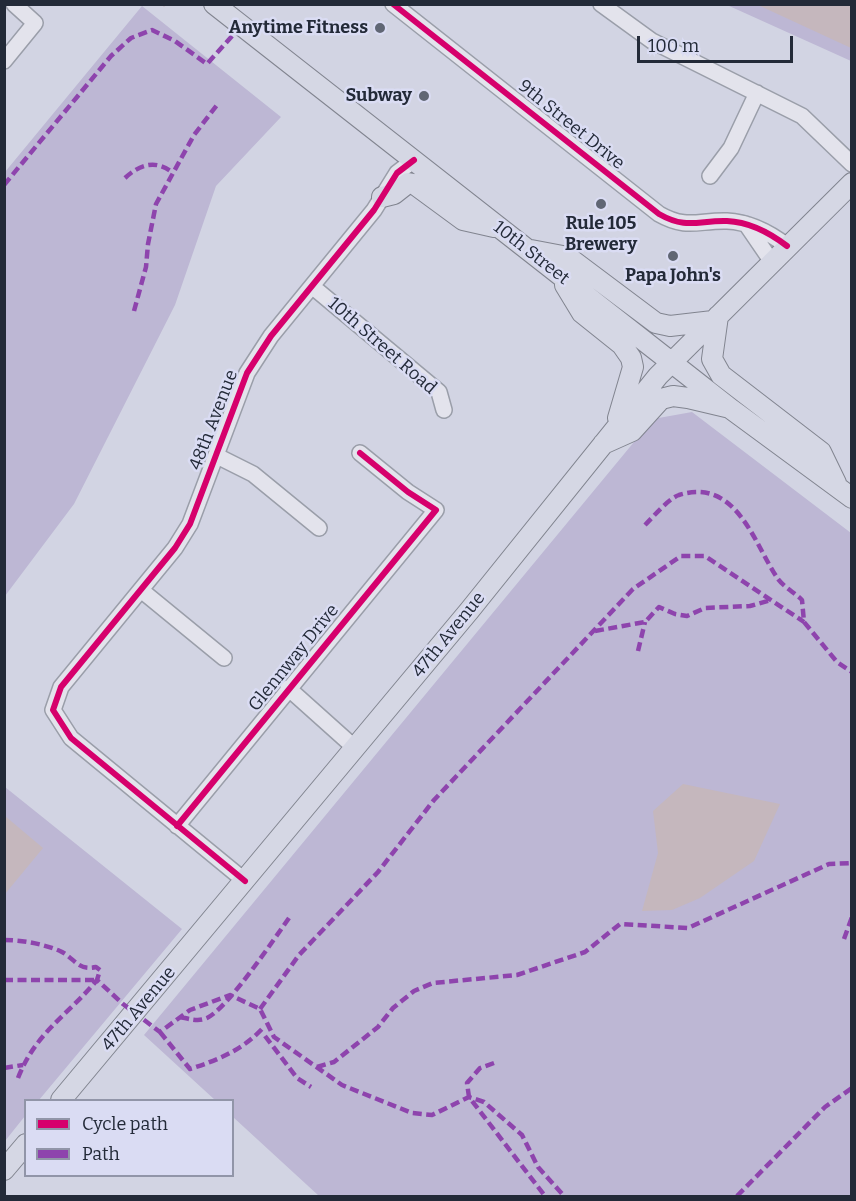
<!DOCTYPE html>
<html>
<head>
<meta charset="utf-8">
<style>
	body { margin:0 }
	#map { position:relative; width:856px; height:1201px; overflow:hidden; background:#d2d4e3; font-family:Bitter,serif }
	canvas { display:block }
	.frame { position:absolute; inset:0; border:6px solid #232a38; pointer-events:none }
	.legend { position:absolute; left:24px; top:1099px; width:210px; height:78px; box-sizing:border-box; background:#dadcf3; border:2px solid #9195a8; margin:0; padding:8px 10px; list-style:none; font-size:18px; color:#232a38 }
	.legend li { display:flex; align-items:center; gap:12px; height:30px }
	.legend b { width:30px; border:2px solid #9195a8 }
	.scale { position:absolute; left:637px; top:36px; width:156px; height:27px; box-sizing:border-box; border:3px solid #232a38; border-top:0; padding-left:8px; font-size:18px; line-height:21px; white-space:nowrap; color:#232a38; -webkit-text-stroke:4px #dadcf3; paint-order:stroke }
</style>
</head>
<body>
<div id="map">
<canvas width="856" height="1201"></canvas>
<div class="frame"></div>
<ul class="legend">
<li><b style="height:8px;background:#d6006c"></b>Cycle path</li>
<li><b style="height:8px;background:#8e44ad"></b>Path</li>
</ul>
<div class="scale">100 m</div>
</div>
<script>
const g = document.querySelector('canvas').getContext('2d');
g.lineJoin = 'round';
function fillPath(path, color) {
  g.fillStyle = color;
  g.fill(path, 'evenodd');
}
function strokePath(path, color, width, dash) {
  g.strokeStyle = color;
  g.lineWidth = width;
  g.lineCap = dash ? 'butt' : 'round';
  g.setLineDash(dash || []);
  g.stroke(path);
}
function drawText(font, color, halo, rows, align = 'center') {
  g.font = font + ' Bitter,serif';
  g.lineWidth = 5;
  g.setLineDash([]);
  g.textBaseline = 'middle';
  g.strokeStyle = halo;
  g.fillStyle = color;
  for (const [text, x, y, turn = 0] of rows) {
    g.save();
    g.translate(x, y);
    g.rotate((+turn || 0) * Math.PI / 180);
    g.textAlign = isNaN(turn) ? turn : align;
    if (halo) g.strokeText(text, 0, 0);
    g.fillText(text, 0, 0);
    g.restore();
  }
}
fillPath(new Path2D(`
	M727,5H851V61Z
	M142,6L281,117L216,186L175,305L74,504L5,596V172Z
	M692,412L851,533V1196H319L233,1117L232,1100H215L144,1035L653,419Z
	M5,787L182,929L39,1100H26L25,1116L5,1141Z`), '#bdb7d4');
fillPath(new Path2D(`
	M758,5H851V48Z
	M683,784L780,804L754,861L700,898L672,910L642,911L658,853L653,811Z
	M5,816L43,848L5,894Z`), '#c5b7bd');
strokePath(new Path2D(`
	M163,4L164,5`), '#c5b7bd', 3);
const minor = new Path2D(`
	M393,4L659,214C687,230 699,220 727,221C750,222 770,233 787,246
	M601,4L652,41L802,116L852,164
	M4,61L35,23L14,4
	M710,176L731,148L757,93
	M746,224L772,262
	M313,287L439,392L444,410
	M217,456L253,474L319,528
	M141,590L224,658
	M288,688L355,748
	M177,826L436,510L408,492L360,453
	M245,881L71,738L53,710L61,687L175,548L190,524L247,373L271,336L374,210L397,173L414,160`);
const major = new Path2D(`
	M214,4L731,409L852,498
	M382,197L394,194L408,183L414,184L463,220L494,227
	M531,250L568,257L656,323L670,326L713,321
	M565,285L582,313L622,345L631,358L633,367L618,418
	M718,316L712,359L721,375L821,452L836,483
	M603,444L632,431L661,399L673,396L688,398L726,407
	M61,1100L469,611L658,376L852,183
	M4,1170L26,1144`);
strokePath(minor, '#9a9ea9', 18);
strokePath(major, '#81848f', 22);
strokePath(minor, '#e3e3ec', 15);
strokePath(major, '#d5d7e4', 20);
strokePath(new Path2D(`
	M125,178C139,165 155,159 172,172
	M4,185L111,56L131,38L152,30L175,41L207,64L241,26
	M134,311L146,267L148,244L156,204L194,135L217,105
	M645,525C654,516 668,499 679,495C737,477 754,544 778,579C784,587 795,593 802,600L804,622L837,662L852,672
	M595,631L645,622L659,607L675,614L687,616L705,608L750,606L771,600
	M638,651L645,622
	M844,939L852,917
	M4,940C23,940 43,944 60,951C75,958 77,971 96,967L100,970L97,980L123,1004L160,1032L190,1010L230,995L260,1009L274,1037L342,1085L412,1113L432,1115L469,1097L484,1102L522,1135L538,1167L564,1196
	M4,980H97
	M260,1009L299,955L378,872L434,800L633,589L681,556H705L804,622
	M180,1017C190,1019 198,1022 207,1018C228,1008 274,939 289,918
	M160,1032L190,1069C218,1060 242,1050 262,1029
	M265,1036L297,1078L311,1087
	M494,1063L480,1068L467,1083L469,1097L545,1196
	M317,1067L334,1062L378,1027L393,1008L414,991L433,983L517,975L585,952L620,924L688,928L829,864L852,863
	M4,1068L23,1065
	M18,1078C36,1032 68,1015 97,980
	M737,1196L825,1107L852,1088`), '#8e44ad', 4.5, [9, 4.5]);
strokePath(new Path2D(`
	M393,4L659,214C687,230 699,220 727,221C750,222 770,233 787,246
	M177,826L436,510L408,492L360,453
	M245,881L71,738L53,710L61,687L175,548L190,524L247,373L271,336L374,210L397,173L414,160`), '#d6006c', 6);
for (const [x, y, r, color] of [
	[380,28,6,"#606674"],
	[424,96,6,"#606674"],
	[601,204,6,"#606674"],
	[673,256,6,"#606674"]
]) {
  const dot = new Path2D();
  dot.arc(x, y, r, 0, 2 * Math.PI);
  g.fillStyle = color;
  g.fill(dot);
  strokePath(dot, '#dadcf3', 2);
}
drawText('bold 18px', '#232a38', '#dadcf3', [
	["Anytime Fitness",368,28],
	["Subway",412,96],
	["Rule 105",601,224,"center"],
	["Brewery",601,245,"center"],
	["Papa John's",673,276,"center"]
], 'right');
drawText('18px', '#232a38', '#dadcf3', [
	["9th Street Drive",571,125,39],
	["10th Street",531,253,38],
	["10th Street Road",382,346,41],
	["48th Avenue",214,420,-69],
	["47th Avenue",449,635,-51],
	["Glennway Drive",294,658,-51],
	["47th Avenue",139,1009,-50]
]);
</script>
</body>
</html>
